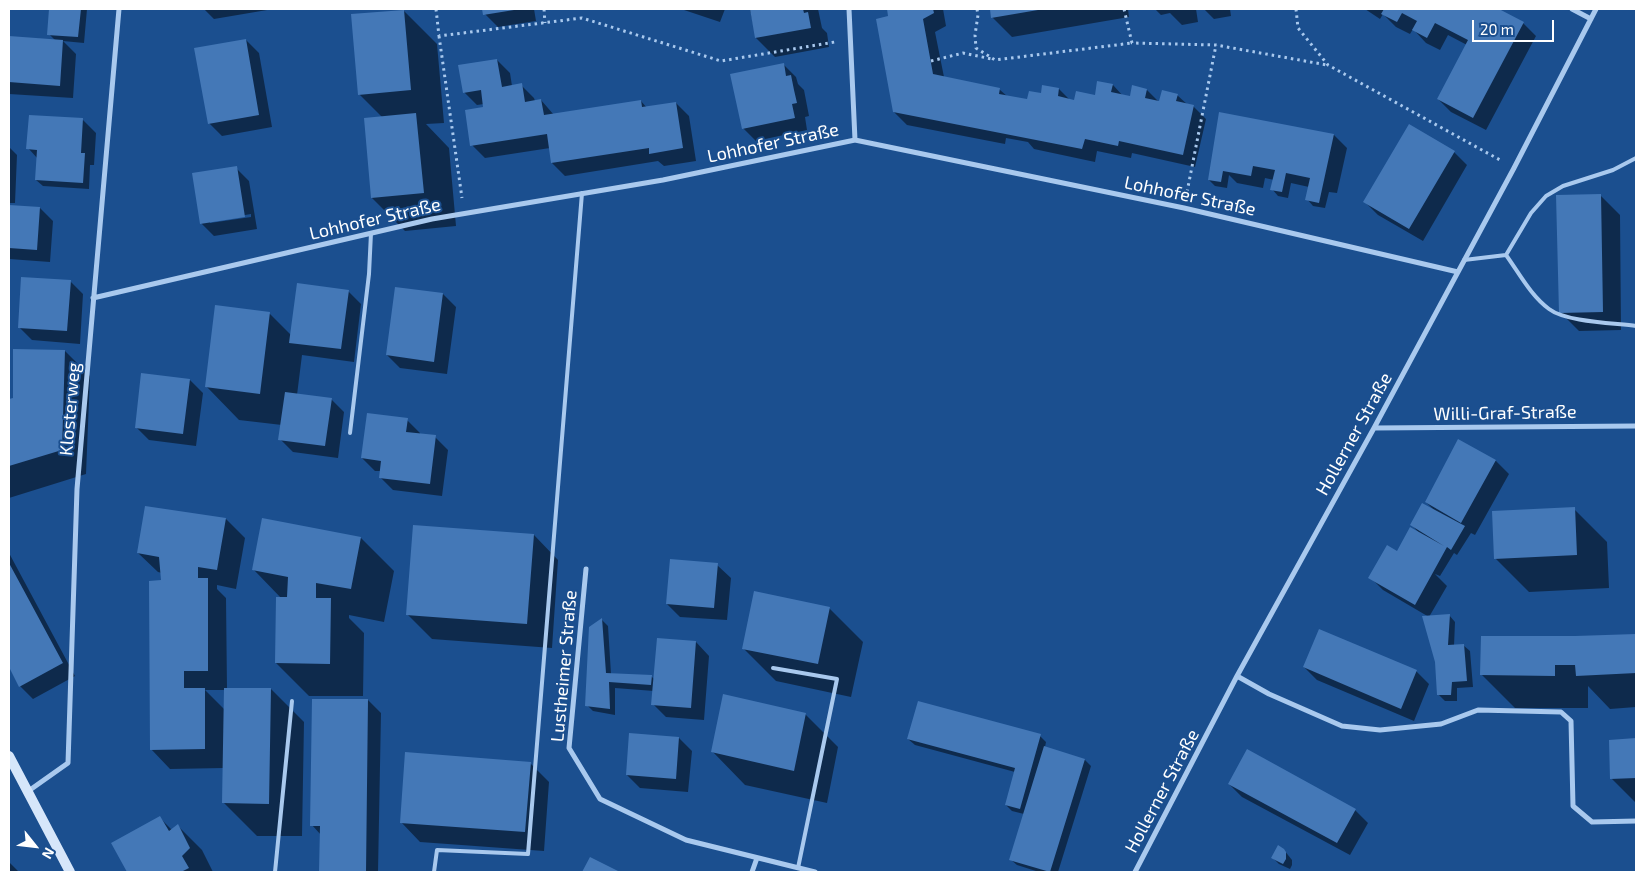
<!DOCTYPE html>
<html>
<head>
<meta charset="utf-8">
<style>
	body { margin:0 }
	#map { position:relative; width:1645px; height:881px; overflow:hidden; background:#1b4f8f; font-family:"Exo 2",sans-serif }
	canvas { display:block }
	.frame { position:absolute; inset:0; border:10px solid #fff; pointer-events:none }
	.north { position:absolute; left:10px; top:821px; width:50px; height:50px; -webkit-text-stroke:4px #1b4f8f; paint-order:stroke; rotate:119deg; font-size:14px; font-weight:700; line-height:20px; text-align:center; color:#fff }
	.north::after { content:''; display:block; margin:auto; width:18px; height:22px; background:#fff; clip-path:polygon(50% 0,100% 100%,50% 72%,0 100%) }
	.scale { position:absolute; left:1472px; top:20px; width:82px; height:22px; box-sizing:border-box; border:2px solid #fff; border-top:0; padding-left:6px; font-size:15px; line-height:18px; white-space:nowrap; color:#fff; -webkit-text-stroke:4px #1b4f8f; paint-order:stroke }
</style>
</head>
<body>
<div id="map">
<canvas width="1645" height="881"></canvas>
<div class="frame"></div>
<div class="north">N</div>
<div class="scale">20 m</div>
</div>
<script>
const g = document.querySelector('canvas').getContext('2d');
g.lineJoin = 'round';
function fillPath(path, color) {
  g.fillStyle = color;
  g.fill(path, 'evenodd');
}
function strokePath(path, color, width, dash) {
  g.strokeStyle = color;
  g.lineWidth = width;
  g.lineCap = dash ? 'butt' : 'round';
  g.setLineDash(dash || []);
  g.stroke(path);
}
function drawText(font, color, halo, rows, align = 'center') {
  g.font = font + ' "Exo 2",sans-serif';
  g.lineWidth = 4;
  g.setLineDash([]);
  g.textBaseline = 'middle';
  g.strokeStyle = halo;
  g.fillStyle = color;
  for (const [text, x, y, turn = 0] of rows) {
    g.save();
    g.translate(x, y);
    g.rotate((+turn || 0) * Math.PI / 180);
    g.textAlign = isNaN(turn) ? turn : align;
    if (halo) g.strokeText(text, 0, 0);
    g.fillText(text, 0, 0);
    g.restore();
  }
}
fillPath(new Path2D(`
	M51,9H87L84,43L63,41L76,54L73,98L9,94V37L55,40L49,34Z
	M204,9H273L214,19Z
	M484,9H534L536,21L498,27L485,14Z
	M681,9H725L720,22Z
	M750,9H818L822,28L827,33L829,47L775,57L756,38Z
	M888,9H943L946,26L935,32L944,77L999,89L1008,97L1026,100L1059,89L1070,100L1075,102L1096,97L1113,85L1123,96L1131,98L1147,90L1160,103L1177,95L1188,105L1193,106L1206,119L1195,167L1132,153L1131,158L1097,151L1095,162L1034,149L1028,142L1006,138L1005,144L907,125L894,112Z
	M991,9H1128L1129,17L1012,37L992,17Z
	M1155,9H1198H1196L1198,22L1182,25L1170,13L1161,15Z
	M1204,9H1230L1231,16L1214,19Z
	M1365,9H1497L1523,23L1536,36L1486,130L1451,112L1438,99L1467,45L1448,35L1440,50L1426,43L1413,29L1410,34L1396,27L1383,14L1380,19Z
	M404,11L437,44L444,123L426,124L449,148L456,226L405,231L372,198L383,118L359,94Z
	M246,40L259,53L272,127L222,136L209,123Z
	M497,60L510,73L512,86L521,85L534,98L535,101L541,100L554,115L641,101L647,108L676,103L689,116L696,161L664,166L658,161L565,176L552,163L550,148L485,158L472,145L485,108L484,104L477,105L464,92Z
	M783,64L796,77L798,84L804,90L809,116L805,117L807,130L756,141L743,128Z
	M1220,114L1334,135L1347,148L1337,193L1329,192L1325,208L1313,206L1307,199L1309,187L1291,183L1288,198L1278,196L1272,189L1274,180L1265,178L1263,188L1237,183L1229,175L1227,188L1215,186L1209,180Z
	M83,120L96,133L94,165H90L89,189L43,186L36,180L38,159L28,148Z
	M1410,126L1454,152L1467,165L1423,241L1378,215L1365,202Z
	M9,147L17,155L15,203H9Z
	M236,168L249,181L257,229L214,236L201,223ZM251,214V217L210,223V221Z
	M1600,195L1620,215L1621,330L1579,331L1560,312Z
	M9,206L40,208L53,221L50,262L9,259Z
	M70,281L83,294L80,344L32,340L19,327Z
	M348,291L361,304L354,362L302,355L297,395L331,399L344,412L338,458L293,452L280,439L282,425L239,420L206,386L216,307L270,314L291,335Z
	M443,294L456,307L447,374L400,368L387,355Z
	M65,351L90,376L86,474L9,498V400L14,399Z
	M190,380L203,393L196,446L149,440L136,427Z
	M407,420L420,433V435L435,437L448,450L442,496L393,490L380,477L381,471H375L362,458Z
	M1459,441L1496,461L1509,474L1475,535L1471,533L1457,555L1454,553L1440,576L1435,574L1447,586L1429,617L1449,615L1455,622L1454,646L1463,645L1470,651L1473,687L1457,688V701H1445L1438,694L1436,662L1429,617L1383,590L1370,577L1404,556L1419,533L1411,524L1435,511L1426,502Z
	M1574,509L1607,542L1609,588L1529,592L1495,558Z
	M226,519L245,538L236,589L217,585V589L226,598L227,689H271L304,722L302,836H257L223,802L224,768L170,769L151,749L163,582L162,573L158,572L138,553ZM205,690H225V710Z
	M534,535L558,560L552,648L432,639L407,614Z
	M361,538L394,571L384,622L349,615V618L364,633L363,696H309L276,663L282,599L254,570Z
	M9,553L75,676L33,699L20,686L9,665Z
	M717,565L731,578L727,620L680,617L667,604Z
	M829,608L863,642L851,697L776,681L743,648Z
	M602,620L608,626L611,674L651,676L655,680L696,642L709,656L704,720L666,717L653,704L654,691L615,688V715L593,711L587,705Z
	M1636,635V707L1610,709L1588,686V708H1515L1482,675L1575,638Z
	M1304,667L1416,671L1429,684L1414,721L1317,680Z
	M368,700L381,713L378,872H321V835L312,825Z
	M805,714L838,747L827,803L745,785L712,751Z
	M1040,736L1046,742L1045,747L1085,760L1091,766L1058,872H1039L1017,865L1010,859L1024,814L1012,811L1006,805L1015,772L915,745L908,739Z
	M679,738L692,751L688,792L640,788L627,775Z
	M1636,740V803L1611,778L1610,741Z
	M530,763L549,782L544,851L420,842L401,822Z
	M1229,784L1355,810L1368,823L1350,855L1242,797Z
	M160,818L172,830L178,826L202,850L213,872H128L112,844Z
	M1284,850L1292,860V865L1290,869L1279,864L1273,858Z
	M9,862L19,872H9Z`), '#0007');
fillPath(new Path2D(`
	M49,9H81L78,37L47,35Z
	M482,9H514V10L483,15Z
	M750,9H803L804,13L808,12L811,28L755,38Z
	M887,9H933L934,13L923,19L933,74L1000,88L999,94L1027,99L1029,91L1041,93L1042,85L1059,88L1058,96L1074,100L1076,91L1095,95L1097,81L1113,84L1111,92L1130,96L1132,85L1147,89L1145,98L1159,101L1162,90L1178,94L1176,101L1194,105L1183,155L1119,141L1118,146L1085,139L1082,149L893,112L876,19L888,16Z
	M990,9H1038V10L991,18Z
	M1384,9H1499L1524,22L1473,118L1437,99L1468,40L1435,23L1427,38L1412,30L1417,21L1402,13L1397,22L1381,14Z
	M404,10L411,90L358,95L351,14Z
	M9,36L63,40L60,86L9,82Z
	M246,39L259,115L208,124L194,48Z
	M497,59L502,87L522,83L525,102L541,99L544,115L641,100L642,107L676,102L683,148L649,154V148L551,163L547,134L470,146L465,110L483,107L481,90L463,93L458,65Z
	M784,63L786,76L791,75L794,90L797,103L792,104L795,118L742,129L730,74Z
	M1219,112L1334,134L1319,203L1305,200L1310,178L1286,173L1282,192L1270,190L1275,170L1253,166L1251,176L1223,171L1221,182L1208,180Z
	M416,113L424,193L371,198L364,118Z
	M29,115L83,118L81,153H85L83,183L35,180L37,150L26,149Z
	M1409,124L1455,151L1409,229L1363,202Z
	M237,166L245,217L200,224L192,173Z
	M1601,194L1603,312L1559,313L1556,195Z
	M9,205L40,207L37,250L9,248Z
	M21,277L71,280L67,331L18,328Z
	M297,283L349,290L341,349L289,343Z
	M395,287L443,293L434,362L386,355Z
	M215,305L270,312L260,394L205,387Z
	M13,349L65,350L62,450L9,466V399L13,398Z
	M141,373L190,379L183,434L135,428Z
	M285,392L332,398L325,446L278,440Z
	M367,413L408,418L406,432L436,435L430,484L379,478L381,461L361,458Z
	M1458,439L1496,460L1461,523L1425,502Z
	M1422,503L1465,526L1451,550L1447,547L1415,605L1368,578L1387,545L1397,551L1410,527L1444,546L1410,525Z
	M145,506L226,518L217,570L198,567V578H208V671H184V688H205V749L150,750L149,581L161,580L159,557L137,553Z
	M1575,507L1577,555L1494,559L1492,511Z
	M262,518L361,537L351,589L316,583V598H331L330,664L275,663L276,597H287L288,577L252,570Z
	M413,525L534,534L527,624L406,615Z
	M670,559L718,563L714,608L666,604Z
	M9,563L63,663L19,687L9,667Z
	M754,591L830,607L818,664L742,649Z
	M1450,614L1448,645L1464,644L1467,681L1452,682L1451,695H1437L1435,662L1422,616Z
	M602,618L606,673L652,675L651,685L609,682L610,709L585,706L589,627Z
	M1319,629L1417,670L1401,709L1303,667Z
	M1636,634V673L1576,676L1575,665H1555V676L1480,675L1481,636H1575Z
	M657,638L696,641L691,708L651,705Z
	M224,688H271L269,804L222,803Z
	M723,694L806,713L794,771L711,752Z
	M312,699H368L366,872H319L320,826H310Z
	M918,701L1041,734L1020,809L1005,805L1015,768L907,739Z
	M629,733L679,737L676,779L626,775Z
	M1636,738V778L1610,779L1609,740Z
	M1044,746L1085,759L1050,872L1009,860Z
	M1247,749L1356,809L1337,843L1228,784Z
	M405,752L531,762L525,832L400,823Z
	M160,816L169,831L178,824L190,848L182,856L189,868L181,872H127L111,843Z
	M1278,845L1284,849L1286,852V859L1283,864L1271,858Z
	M590,857L620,872H582Z`), '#4478b7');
strokePath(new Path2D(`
	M436,9L439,36L582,18L721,61L835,42
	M544,9L545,23
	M977,9L978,15L975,35L976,48L995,60L1132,43
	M1124,9L1132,43L1216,45L1327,65
	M1296,9L1298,28L1328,65L1500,160
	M439,36L462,198
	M931,61L963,53L992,59
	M1187,192L1216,45`), '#a9c9ee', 3, [2.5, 4]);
strokePath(new Path2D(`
	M1506,255L1531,213L1546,196L1563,186L1613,170L1636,158
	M1506,255C1519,273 1531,296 1549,309C1566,322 1614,323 1636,326
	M1464,260L1506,255
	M350,433L369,274L371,233
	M773,668L837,679L798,868
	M275,872L292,701
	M434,872L437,850L528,854L582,193`), '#a9c9ee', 4);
strokePath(new Path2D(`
	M849,9L855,140
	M1572,9L1591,19
	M93,298L432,219L663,180L855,140L1184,208L1458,272
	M1374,428L1636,426
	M586,569L569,748L600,799L686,840L815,872
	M1237,676L1269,694L1342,726L1380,730L1441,724L1478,710L1561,712L1571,721L1573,806L1592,822L1636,821
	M27,792L68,763L77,489L119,9
	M752,872L757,858
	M1135,872L1237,676L1374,428L1514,168L1596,9`), '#a9c9ee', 5);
strokePath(new Path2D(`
	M9,756L70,872`), '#d6e6fa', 10);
drawText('18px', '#fff', '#1b4f8f', [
	["Lohhofer Straße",773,143,-12],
	["Lohhofer Straße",1190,196,12],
	["Lohhofer Straße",375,219,-13],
	["Klosterweg",70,409,-85],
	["Willi-Graf-Straße",1505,413,-1],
	["Hollerner Straße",1354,434,-61],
	["Lustheimer Straße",564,666,-85],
	["Hollerner Straße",1162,791,-62]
]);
</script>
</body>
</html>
